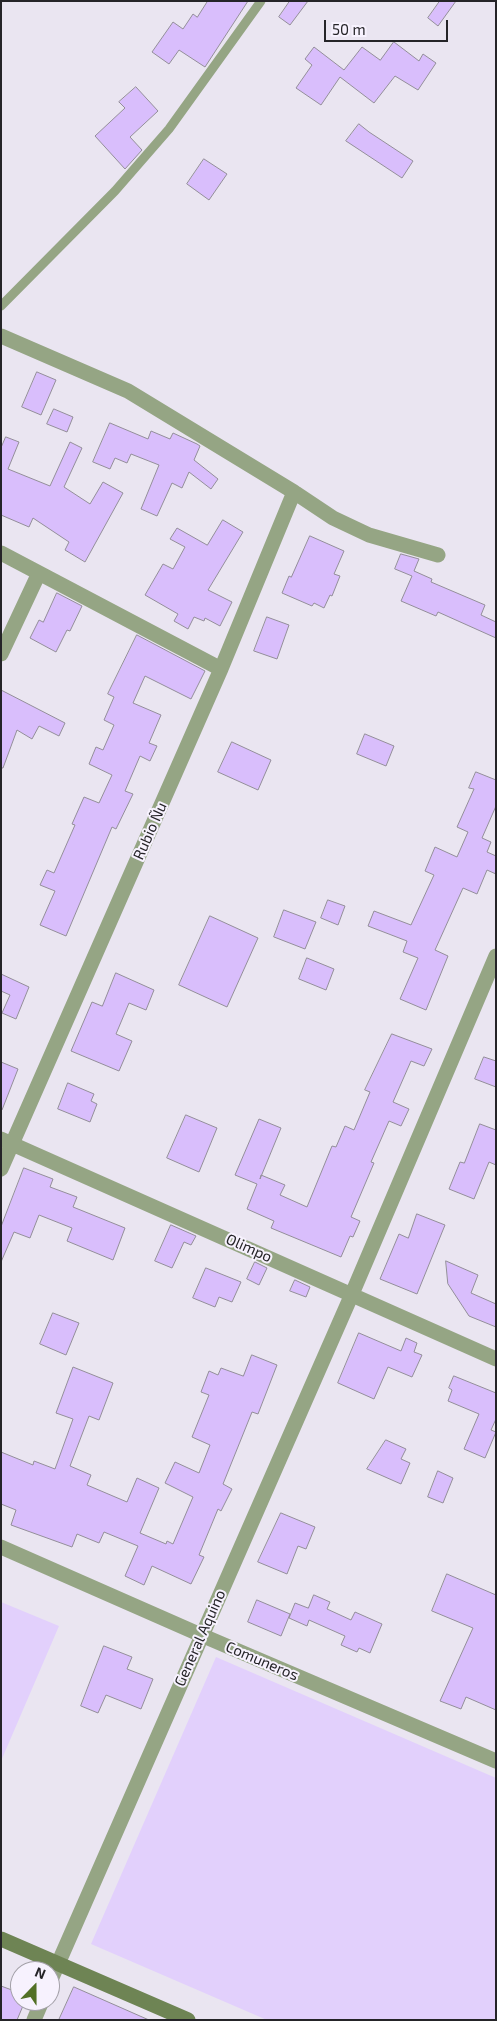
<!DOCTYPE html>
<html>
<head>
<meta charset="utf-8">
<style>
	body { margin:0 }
	#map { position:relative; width:497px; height:2021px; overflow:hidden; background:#eae5f1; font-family:"Exo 2",sans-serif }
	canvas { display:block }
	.frame { position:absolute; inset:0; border:2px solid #252428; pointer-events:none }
	.north { position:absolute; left:10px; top:1961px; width:50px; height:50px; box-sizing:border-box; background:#f7f2fe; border:1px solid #a3a0a8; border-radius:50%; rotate:22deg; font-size:14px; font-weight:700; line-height:20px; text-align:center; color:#252428 }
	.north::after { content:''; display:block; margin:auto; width:18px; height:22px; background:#527026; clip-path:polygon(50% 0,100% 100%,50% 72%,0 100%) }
	.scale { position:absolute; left:324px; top:20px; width:124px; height:22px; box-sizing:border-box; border:2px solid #252428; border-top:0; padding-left:6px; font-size:15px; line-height:18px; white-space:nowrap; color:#252428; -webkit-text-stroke:4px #f7f2fe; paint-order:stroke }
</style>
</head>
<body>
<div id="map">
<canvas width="497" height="2021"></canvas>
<div class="frame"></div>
<div class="north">N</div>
<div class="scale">50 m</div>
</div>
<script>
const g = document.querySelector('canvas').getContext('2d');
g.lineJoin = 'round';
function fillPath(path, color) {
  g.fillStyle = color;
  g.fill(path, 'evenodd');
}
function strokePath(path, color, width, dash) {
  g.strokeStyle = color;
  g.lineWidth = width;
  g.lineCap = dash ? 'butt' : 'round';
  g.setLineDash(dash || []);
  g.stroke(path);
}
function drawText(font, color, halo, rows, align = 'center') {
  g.font = font + ' "Exo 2",sans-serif';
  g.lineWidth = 4;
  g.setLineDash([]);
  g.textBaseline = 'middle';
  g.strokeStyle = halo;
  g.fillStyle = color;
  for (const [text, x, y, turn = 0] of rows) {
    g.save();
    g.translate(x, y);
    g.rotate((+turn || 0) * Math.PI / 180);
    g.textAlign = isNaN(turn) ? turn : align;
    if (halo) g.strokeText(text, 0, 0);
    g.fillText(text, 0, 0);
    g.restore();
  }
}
fillPath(new Path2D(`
	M1,1602L59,1626L1,1761Z
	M216,1657L496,1778V2020H267L91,1944Z`), '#e2d0fc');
const building = new Path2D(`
	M208,1H248L205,67L179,50L169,64L152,52L173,22L183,29L193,14L197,17Z
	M290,1H308L290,25L279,17Z
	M440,1H456L438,26L428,18Z
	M394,42L419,61L423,54L436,63L418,90L395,76L374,103L340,77L321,105L296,88L312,65L305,59L314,47L344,70L362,47L380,60Z
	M136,87L158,111L130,137L142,150L125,169L95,136L125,108L119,102Z
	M359,124L369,132L413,161L402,178L346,141Z
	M204,159L227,174L209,200L187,184Z
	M37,372L56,380L41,415L22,407Z
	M54,409L73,417L67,432L47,424Z
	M110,423L148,439L151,431L170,439L173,433L197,444L200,446L194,460L218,479L211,489L189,472L182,488L172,483L157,516L141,509L159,465L131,454L127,463L115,458L110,469L93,462Z
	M6,437L19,442L8,469L50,486L70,442L82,448L64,487L90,504L103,482L123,493L85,562L65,550L69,542L33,518L29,527L1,515V448Z
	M223,520L243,532L208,590L232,602L220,626L205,618L204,621L194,617L188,629L174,621L178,614L145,595L163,564L173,569L185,547L170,539L177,528L207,545Z
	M310,536L344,551L334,574L340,576L332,596L330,595L324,608L314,603L312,606L282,593L289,576L291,577Z
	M401,554L419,559L414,571L432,579L431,582L485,605L481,615L496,622V638L438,612L436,616L401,601L412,576L395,569Z
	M57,593L82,606L70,631L67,630L56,652L30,638L39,620L43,622Z
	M267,617L289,625L277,659L254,651Z
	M137,635L205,671L191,699L145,676L133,703L161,715L149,743L157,746L150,761L140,756L125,791L133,794L116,829L112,827L66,936L40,925L55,891L40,885L47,870L54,873L75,825L72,824L84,797L99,803L112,775L89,764L96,747L103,750L114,725L104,720L114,697L108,694Z
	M1,690L65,723L59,736L39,726L32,739L17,730L3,768H1Z
	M365,734L394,746L386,766L357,754Z
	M232,742L271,760L258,790L218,772Z
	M476,772L496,780V806L482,838L491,842L487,852L496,856V874L487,870L477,894L463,888L435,950L448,956L426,1010L400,999L418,958L403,952L407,941L368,926L374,911L411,925L434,875L425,871L435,847L457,857L468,832L457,827L474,789L469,788Z
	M328,900L345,906L338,925L321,918Z
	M284,910L316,922L305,949L274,937Z
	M210,916L258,938L227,1007L179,985Z
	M307,958L334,969L326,990L299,979Z
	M116,973L154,990L146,1010L129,1003L116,1034L132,1041L119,1071L71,1051L92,1002L102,1006Z
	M1,974L29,987L16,1019L2,1013L10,995L1,991Z
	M392,1034L432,1049L424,1066L411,1061L393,1102L409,1109L401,1126L389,1121L371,1162L374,1163L351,1217L360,1221L353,1237L350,1236L341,1257L271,1228L274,1221L247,1209L257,1184L235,1175L259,1119L281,1128L260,1179L261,1175L285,1185L280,1195L307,1207L332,1146L336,1147L345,1126L354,1130L370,1092L365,1090Z
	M484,1057L496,1061V1087L475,1079Z
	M1,1062L18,1069L2,1110H1Z
	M68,1083L94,1094L91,1101L97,1104L90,1122L58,1109Z
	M186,1115L217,1128L199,1172L167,1158Z
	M480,1124L496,1130V1165L489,1162L474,1199L449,1189L460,1162L464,1163Z
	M24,1168L53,1179L50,1187L77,1197L73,1207L125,1228L113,1260L67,1241L72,1228L39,1215L30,1238L14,1232L1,1262V1227Z
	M417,1214L445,1225L417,1294L380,1279L399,1234L408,1238Z
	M171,1225L196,1236L191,1245L184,1242L172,1268L155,1261Z
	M446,1261L478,1275L471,1293L496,1304V1327L469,1316L448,1284Z
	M255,1262L267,1268L259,1285L247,1279Z
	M206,1268L241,1282L232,1302L219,1297L215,1307L193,1298Z
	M295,1280L310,1287L306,1297L290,1291Z
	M53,1313L79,1323L66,1355L40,1344Z
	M359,1333L401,1351L406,1338L417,1343L414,1352L422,1355L412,1377L388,1367L374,1399L338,1383Z
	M252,1355L277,1365L258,1414L252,1412L223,1484L232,1489L221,1511L218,1509L199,1555L204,1557L191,1584L152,1566L144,1585L125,1576L138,1546L104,1532L99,1543L77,1534L72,1547L11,1525L16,1510L1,1504V1452L33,1465L34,1461L55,1469L73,1419L56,1413L73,1367L113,1383L99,1420L89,1416L70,1466L91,1475L87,1485L127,1502L137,1478L159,1488L140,1533L166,1544L167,1541L173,1544L193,1497L165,1483L175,1462L199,1473L210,1445L192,1437L209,1395L201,1392L209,1371L218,1375L221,1368L243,1376Z
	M454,1376L496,1393V1419L491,1430L496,1432L485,1458L464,1449L479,1414L448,1401L452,1390L449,1388Z
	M386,1440L406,1449L401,1459L410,1463L401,1484L367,1469Z
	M438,1471L453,1478L443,1503L428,1497Z
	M281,1513L315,1527L306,1549L298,1546L287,1574L258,1562Z
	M447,1574L496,1595V1710L466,1697L461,1709L440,1701L473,1628L432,1611Z
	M314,1595L330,1602L327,1609L351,1620L355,1612L382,1624L370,1653L359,1648L357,1652L341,1645L345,1636L309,1620L307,1626L289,1618L295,1603L308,1608Z
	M257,1600L290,1614L281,1636L248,1622Z
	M104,1646L132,1657L127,1669L153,1679L141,1709L106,1695L98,1713L81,1706Z
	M1,1986L20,1993V2001H25L17,2020H1Z
	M74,1987L149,2020H59Z`);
fillPath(building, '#d9befc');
strokePath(building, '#938e99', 1);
strokePath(new Path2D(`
	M1,306L115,191L169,129L261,1`), '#95a584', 9);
strokePath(new Path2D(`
	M1,336L128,391L294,492L333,518L369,535L438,555
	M1,553L221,669
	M1,654L39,573
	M1,1139L496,1359
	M1,1169L221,669L294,492
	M1,1547L201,1635L496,1761
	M50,1982L352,1294L496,956
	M34,2020L42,2001`), '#95a584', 15);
strokePath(new Path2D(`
	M1,1939L188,2020`), '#6e8454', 15);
drawText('15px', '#252428', '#f7f2fe', [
	["Rubio Ñu",150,831,-66],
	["Olimpo",249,1248,24],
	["General Aquino",200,1638,-66],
	["Comuneros",262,1661,23]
]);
</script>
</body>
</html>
